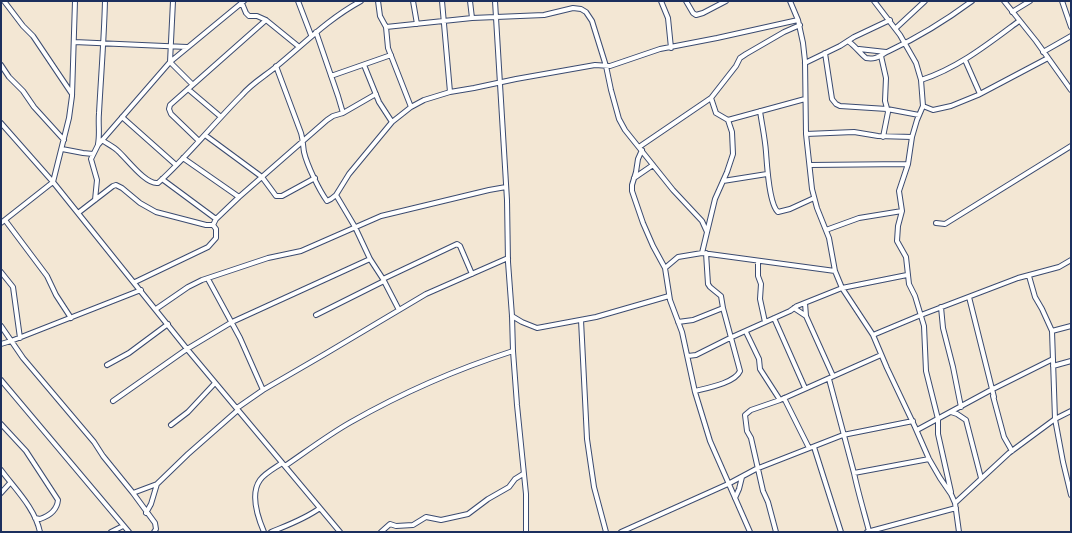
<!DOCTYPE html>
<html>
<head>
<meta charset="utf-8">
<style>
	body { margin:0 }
	#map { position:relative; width:1072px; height:533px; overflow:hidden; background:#f3e7d4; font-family:"Architects Daughter",sans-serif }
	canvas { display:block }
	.frame { position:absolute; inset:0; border:2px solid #1b2f5e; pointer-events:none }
</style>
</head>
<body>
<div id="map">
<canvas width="1072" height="533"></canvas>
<div class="frame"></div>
</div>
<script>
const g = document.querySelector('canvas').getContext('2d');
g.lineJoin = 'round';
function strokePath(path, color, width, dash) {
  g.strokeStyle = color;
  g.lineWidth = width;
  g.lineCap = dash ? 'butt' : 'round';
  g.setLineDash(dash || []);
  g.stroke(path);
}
const street = new Path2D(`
	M4,1L23,26L33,36L72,94
	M173,1L170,62L192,84
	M241,1L246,13L249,16H257L266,20L298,46
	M298,1L311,35
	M378,1L380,16L386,27
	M413,1L417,24
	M442,1L450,92
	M470,1L472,18
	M495,1L507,200L508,262L512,316L513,351L517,405L526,494V532
	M661,1L668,18L671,48
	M686,1L693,13L696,15L703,13L726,1
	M790,1L798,20L803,43L805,61L806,134L812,189L817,208L829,238L835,271L842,288L873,335L887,368L915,427L929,459L940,478L951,494L955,503L959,532
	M874,1L900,35L916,63L921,80L923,106L917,120L912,137L908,164L899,191L902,211L898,226L897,241L906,257L909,284L915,296L924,326L926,371L938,419V434L951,492
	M1004,1L1036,41L1071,90
	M1062,1L1071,27
	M1012,12L1030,1
	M896,28L925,1
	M848,41C855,46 860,53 866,58C877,60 880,55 889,51C919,37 945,21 972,1
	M74,42L187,47
	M859,49L886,52
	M1043,52L1071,36
	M825,53L832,99L836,104L840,106L887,109L919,115
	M881,56L886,78L885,101L888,112L883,137
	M965,60L980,94
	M805,63L840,46L854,37L890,20
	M1,65L9,77L23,91L34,107L64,140
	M364,65L379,102L392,122
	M276,66L301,133C303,140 303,146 304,152C307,165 319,190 327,201L331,199L336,195L349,174L392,122L411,107L424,100L450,92L474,88L516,79L595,65L610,66L660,49L717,38L798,20
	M331,76L391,55
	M921,80C958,68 988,44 1019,21
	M188,89L221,117
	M711,98L716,113L728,120L805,99
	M923,106L933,110L951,106L978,95L1048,58
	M411,107L388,48L386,27L472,18L544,15L573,8L581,9L586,12L592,21L606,66L611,90L619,119L625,130L673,190L702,221L707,232
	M760,111C762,125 765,138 766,152C767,165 769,204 778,212L790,209L814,198
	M343,113L376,94
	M122,117L176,165
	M728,120L732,132L733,154L727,172L715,199L702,253L835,271
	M1,123L53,182L187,349L340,532
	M806,134L854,132L878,136L912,137
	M205,135L262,177L276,196H282L315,178
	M102,140C107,144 113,146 118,151C127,159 146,185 158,183C188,156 213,124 242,95C252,83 265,76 277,66C305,43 328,19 361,1
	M199,141L171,114L169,109L170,105L266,20
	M98,144C100,134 98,124 99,113C101,76 104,39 105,1
	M639,147L711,98L736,66L740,58L746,54L784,32L800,25
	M62,149L83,153L93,154
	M642,150L638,159L636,172L632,185V191L643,223L653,246L665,268L670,300L682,332L695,392L710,441L750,532
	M183,158L239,197
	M810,165L908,164
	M634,178L653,165
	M162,179L216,219L213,225
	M723,181L767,174
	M336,195L355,227L370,259L383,279L399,310
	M95,200L97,180L91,159L98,145L170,62L244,1
	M78,213L113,186L116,185L122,188L140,203L156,212L206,225H213
	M216,219L239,197L327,120L333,116L343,113L338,96L316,32
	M5,220L47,276L56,295L71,318
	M1,223L53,182L69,118L72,96L75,1
	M936,223L945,224L1071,146
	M826,230L859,218L902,211
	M758,261V276L761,284L760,299L765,322
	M665,268L678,257L702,253
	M1,272L13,287L20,338
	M1029,276L1035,297L1042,309L1052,331L1055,419L1063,462L1071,495
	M208,279L240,338L263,390
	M383,279L457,244L460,246L472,274
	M135,282L208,247L216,238V229L213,225
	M969,297L994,397
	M805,303L806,316L833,376
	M941,307L943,328L953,367L961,407
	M794,308L806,316
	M156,309L188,287L202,280L268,258L301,251L381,216L489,190L506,187
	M316,315L384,281
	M512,316L522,322L537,328L596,317L669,296
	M774,318L805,388
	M581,320L587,439L594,487L606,532
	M678,322L693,320L723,308
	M1,326L23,358L94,442L103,456L133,493L155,523L156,529L154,532
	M1052,331L1071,326
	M746,332L759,359L760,369L780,400
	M873,335L921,315L1018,278L1059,267L1071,260
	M1,344L11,341L141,290
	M688,356L696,355L732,337L790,311L797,306L842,288L907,275
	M107,365L129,353L168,324
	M1053,366L1071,361
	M829,379L854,473C858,492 864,512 869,531
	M1,380L129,532
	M695,391C707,388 735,383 740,371L723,308L721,296L710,287L708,284L706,253
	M993,396L1004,437L1012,451
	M784,398L809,448
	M113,401L187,349L232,322L370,259
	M237,408L263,390L325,354L426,294L508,258
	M951,412L957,414L966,420L981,478
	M1,424L26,451L58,500C57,510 49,516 40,519L35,518
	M171,425L188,412L215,383
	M917,430L989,391L1053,359
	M814,447L841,532
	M285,466C307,451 328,435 351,422C402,393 457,369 513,351
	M1,470C15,489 35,508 40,532
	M854,473L929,459
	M1,493L10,483
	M133,493L157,484L188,454L238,410
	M735,498L739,489L742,477
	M955,503L1009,453L1055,419L1071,411
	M146,513L151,504L157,484
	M111,532L123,526
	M264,532C258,518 250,494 260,480C265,473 275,468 282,463
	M271,532C288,525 305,519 320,508
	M381,532L390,524L396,526L413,525L426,517L441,520L468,514L488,499L509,487L515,479L523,474
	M621,532L728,484L756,469L843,435L913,421
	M776,532L768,502L763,491L751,438L747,431L745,415L751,410L780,400L881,355
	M867,532L956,508`);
strokePath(street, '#3b4b70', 6);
strokePath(street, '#fff', 4);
</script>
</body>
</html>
